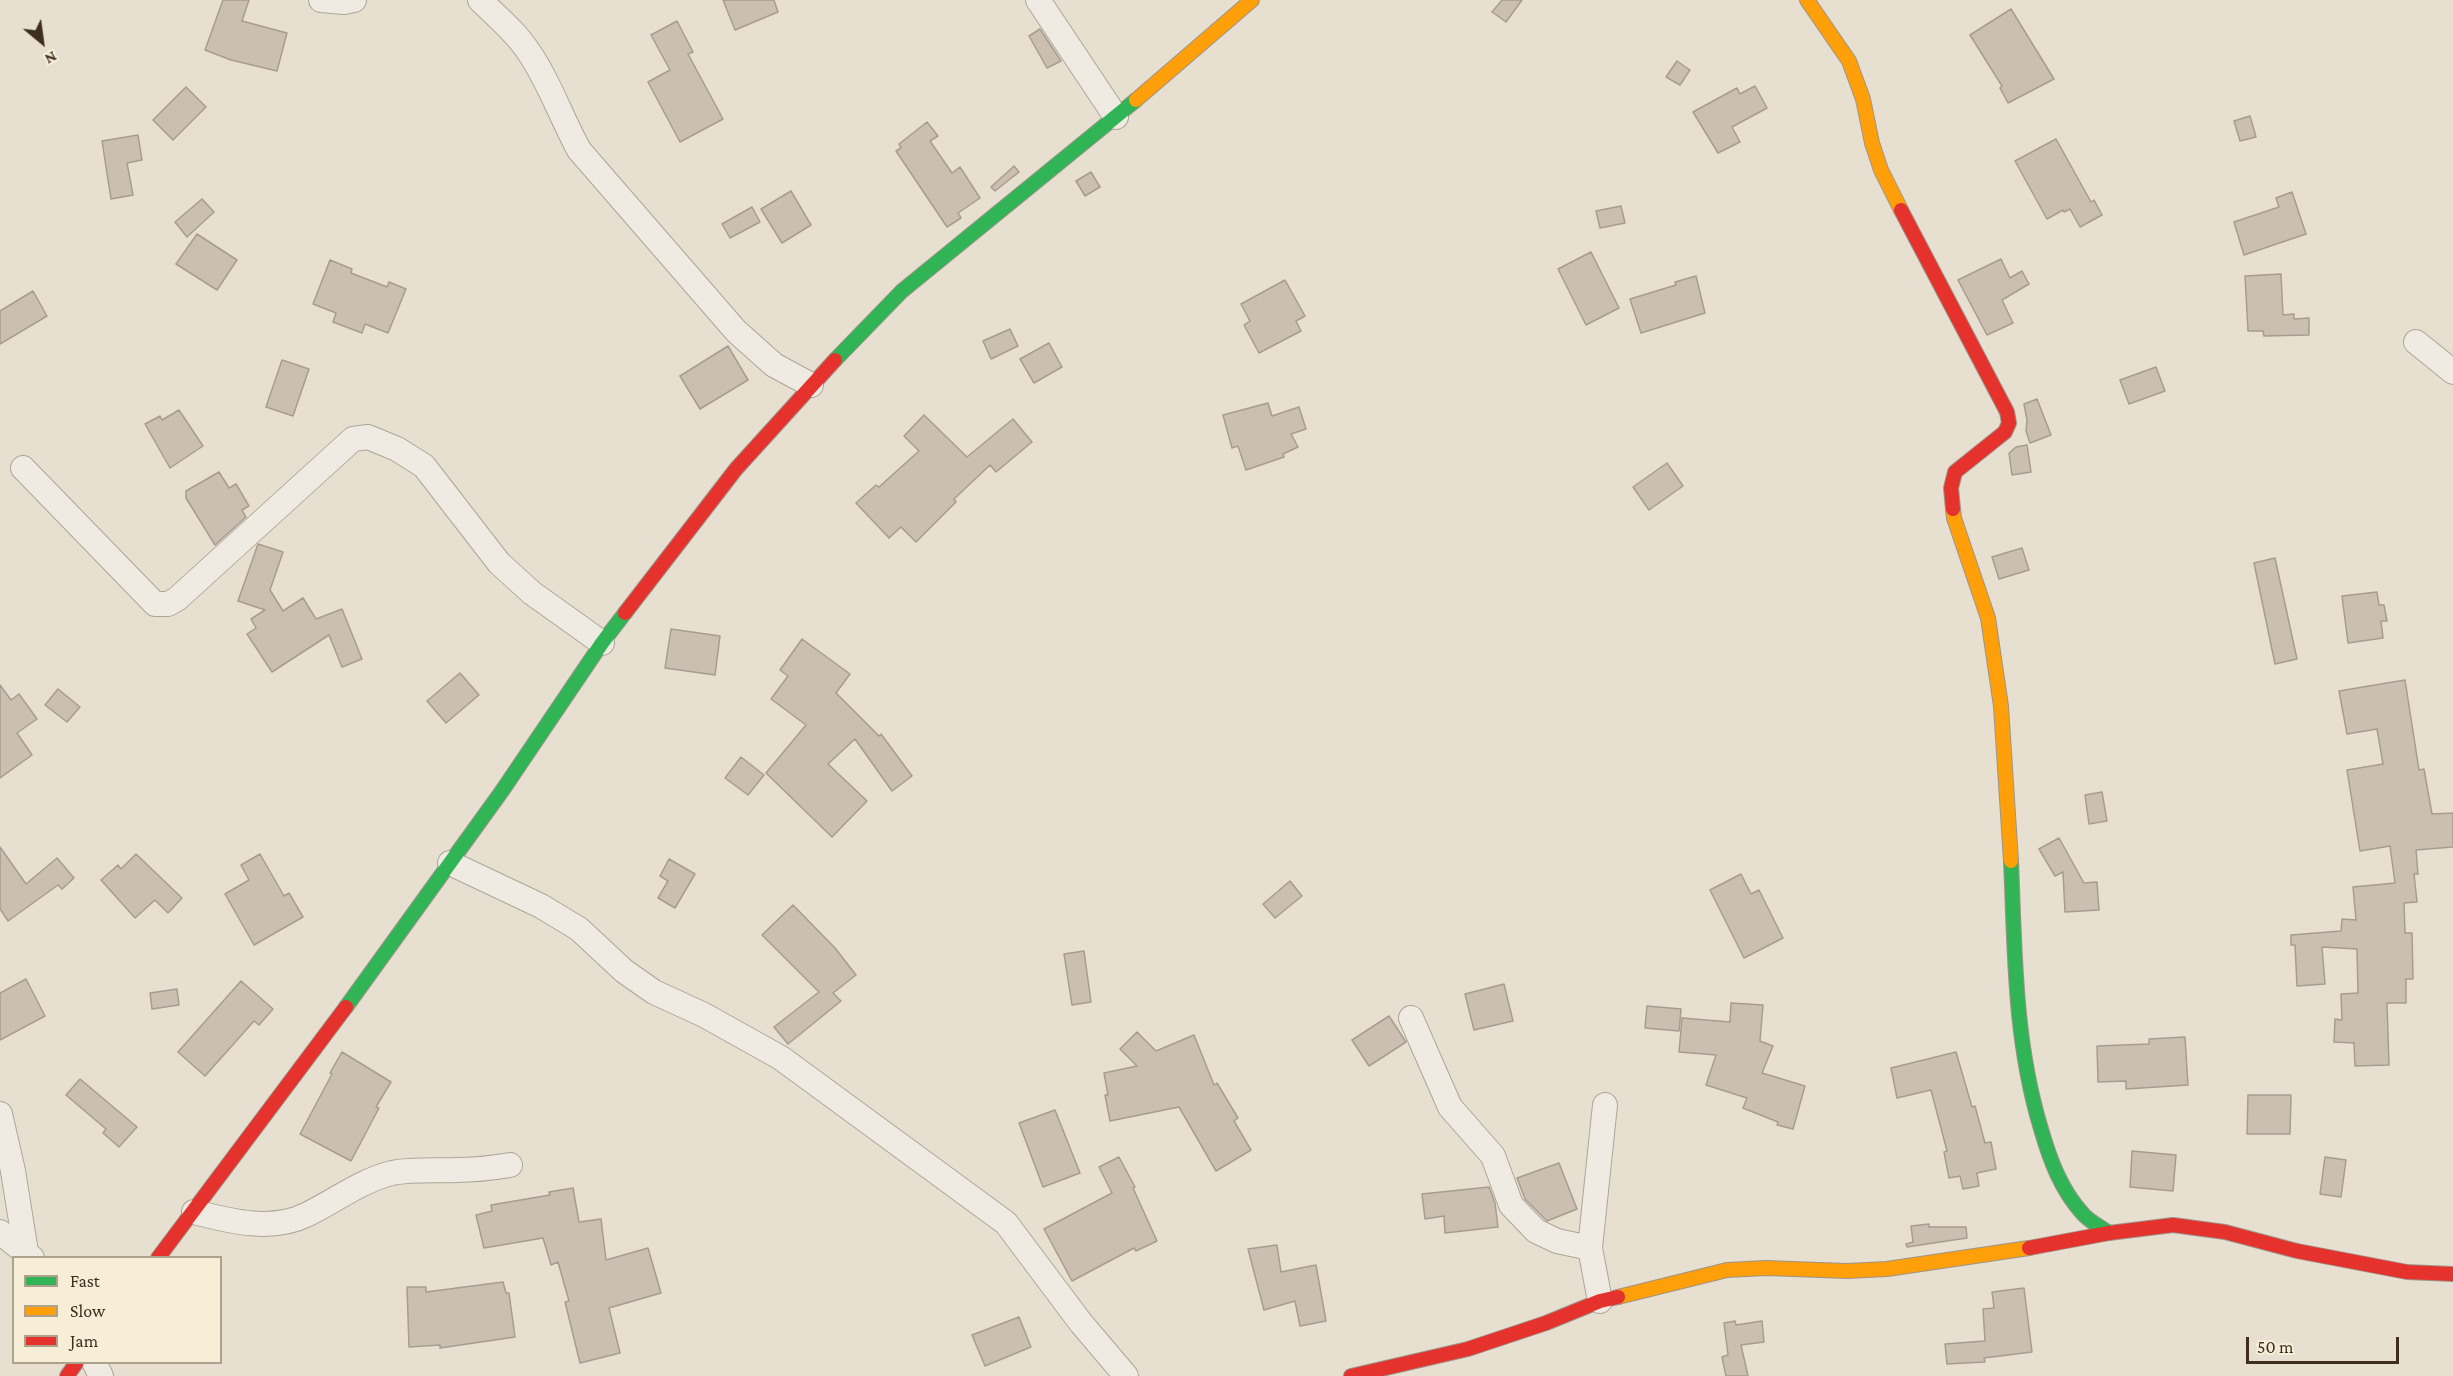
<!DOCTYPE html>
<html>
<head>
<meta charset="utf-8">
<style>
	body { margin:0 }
	#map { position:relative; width:2453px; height:1376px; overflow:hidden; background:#e7e0d1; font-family:"Crimson Pro",serif }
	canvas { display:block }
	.legend { position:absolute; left:12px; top:1256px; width:210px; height:108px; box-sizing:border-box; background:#f7eed8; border:2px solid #ada18e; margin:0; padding:8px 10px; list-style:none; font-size:18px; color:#3d2e20 }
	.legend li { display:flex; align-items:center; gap:12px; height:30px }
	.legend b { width:30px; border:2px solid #ada18e }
	.north { position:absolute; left:12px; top:12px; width:60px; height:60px; -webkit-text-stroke:4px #f7eed8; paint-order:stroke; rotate:151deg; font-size:16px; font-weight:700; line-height:24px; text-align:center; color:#3d2e20 }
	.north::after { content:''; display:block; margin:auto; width:21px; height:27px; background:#3d2e20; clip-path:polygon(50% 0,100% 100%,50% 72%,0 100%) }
	.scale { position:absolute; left:2246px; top:1337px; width:153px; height:27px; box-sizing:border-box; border:3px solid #3d2e20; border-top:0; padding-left:8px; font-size:18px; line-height:21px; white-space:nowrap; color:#3d2e20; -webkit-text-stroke:4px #f7eed8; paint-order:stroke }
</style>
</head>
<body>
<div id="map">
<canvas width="2453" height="1376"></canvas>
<ul class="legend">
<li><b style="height:8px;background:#30b455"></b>Fast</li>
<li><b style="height:8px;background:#ff9f0a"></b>Slow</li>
<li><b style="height:8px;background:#e5322d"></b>Jam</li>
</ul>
<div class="north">N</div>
<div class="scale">50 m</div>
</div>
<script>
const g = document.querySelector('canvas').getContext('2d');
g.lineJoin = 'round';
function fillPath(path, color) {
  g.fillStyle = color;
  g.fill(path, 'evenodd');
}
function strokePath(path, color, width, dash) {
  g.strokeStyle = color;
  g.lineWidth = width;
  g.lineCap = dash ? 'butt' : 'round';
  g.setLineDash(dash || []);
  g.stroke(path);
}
const building = new Path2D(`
	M223,0H249L242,21L287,33L277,71L231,60L205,50Z
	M723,0H774L778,12L735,30Z
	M1502,0H1522L1506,22L1492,12Z
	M2011,9L2054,79L2008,103L2000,88L2002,86L1970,35Z
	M677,21L693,52L688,54L723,119L680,142L648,82L670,70L651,35Z
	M1040,29L1061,61L1047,68L1029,36Z
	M1677,61L1690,70L1680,85L1666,77Z
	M1755,86L1767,108L1732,127L1740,142L1718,153L1693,112L1737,88L1740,94Z
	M186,87L206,107L173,140L153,120Z
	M2250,116L2256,137L2240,141L2234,121Z
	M927,122L938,136L930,141L952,173L960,167L980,198L958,213L961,218L947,227L896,151L901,148L899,144Z
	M138,135L142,160L127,163L133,195L111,199L102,141Z
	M2056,139L2091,202L2094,200L2102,215L2080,227L2070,209L2064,212L2063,210L2047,219L2015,161Z
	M1014,166L1019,172L995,191L991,187Z
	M1091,172L1100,187L1085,196L1076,181Z
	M791,191L811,225L782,243L761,209Z
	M2292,192L2306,234L2244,255L2234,222L2279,207L2276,198Z
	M202,199L214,212L187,237L175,222Z
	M1621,206L1625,223L1600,228L1596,211Z
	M752,207L760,222L730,238L722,224Z
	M197,234L237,260L217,290L176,264Z
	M1591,252L1619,308L1586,325L1558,269Z
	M2001,259L2010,278L2022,271L2029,284L2002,300L2013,323L1987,335L1958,280Z
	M330,260L352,269L351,273L387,287L389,282L406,289L388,333L365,324L362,333L333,322L336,313L313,304Z
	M2281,274L2283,315L2294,314V319L2309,318V335L2264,336L2263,331H2248L2245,276Z
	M1696,276L1705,313L1641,333L1630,299L1676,285L1675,282Z
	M1285,280L1305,316L1296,321L1301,331L1259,353L1244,325L1250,321L1241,304Z
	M33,291L47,316L0,344V311Z
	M1010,329L1018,346L991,359L983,341Z
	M1049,343L1062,367L1034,383L1020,359Z
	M728,346L748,380L700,409L680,376Z
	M282,360L309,369L293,416L266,407Z
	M2156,367L2165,391L2129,404L2120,380Z
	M2037,399L2051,435L2030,443L2026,431L2027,420L2024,404Z
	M1268,403L1272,416L1299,407L1306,429L1291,434L1298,447L1283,454L1284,457L1246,470L1238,446L1232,448L1223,415Z
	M179,410L203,446L170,468L145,424L160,416L162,420Z
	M924,415L967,457L1013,419L1032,442L996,472L990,465L954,499L956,502L916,542L901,527L889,538L856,503L876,485L879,487L919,451L904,436Z
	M2027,445L2031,472L2012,475L2009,453L2016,447Z
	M1667,463L1683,486L1649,510L1633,487Z
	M219,472L229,488L236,484L249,506L242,510L246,517L215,545L186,498V491Z
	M258,544L283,552L270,590L283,611L303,598L316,619L342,609L362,659L342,667L329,635L272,672L247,634L256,628L251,619L265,610L238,601Z
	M2022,548L2029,570L1999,579L1992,557Z
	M2275,558L2297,659L2275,664L2254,563Z
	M2377,592L2379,605H2384L2387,621H2381L2383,638L2348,643L2342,596Z
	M671,629L720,636L715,675L665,668Z
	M802,639L850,674L836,693L879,736L881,734L912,776L892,791L855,739L828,764L867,801L832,837L766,773L806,725L771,699L788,676L780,670Z
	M460,673L479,695L446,723L427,701Z
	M2405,680L2419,770L2424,769L2432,814L2453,813V847L2416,850L2418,874H2414L2417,902L2404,903L2405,933H2412L2413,979H2406V1003H2387L2389,1065L2355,1066L2354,1043L2334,1042L2335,1019L2342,1020L2341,994L2358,993L2357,949L2322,947L2325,984L2297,986L2295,945H2291V935L2341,931L2342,919L2356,920L2353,887L2395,883L2390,846L2360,851L2347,770L2383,764L2377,729L2347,734L2339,691Z
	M0,685L11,700L19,694L37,719L17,733L32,755L0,778Z
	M58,689L80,707L67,722L45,705Z
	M741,757L764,775L748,795L725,778Z
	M2102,792L2107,821L2089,824L2085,795Z
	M2059,838L2084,883L2097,882L2099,910L2065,912L2063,872L2055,876L2039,849Z
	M0,847L26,884L57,858L74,878L62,889L58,885L8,921L0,909Z
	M136,854L182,898L168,913L155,900L135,918L101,880L118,865L121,869Z
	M260,854L284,896L289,893L303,917L254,945L225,894L249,880L241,865Z
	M669,859L695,874L675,908L658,898L668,881L660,876Z
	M1741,874L1751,894L1759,890L1783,938L1744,958L1710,890Z
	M1290,881L1302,896L1275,918L1263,904Z
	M793,905L835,948L856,975L833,993L841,1001L788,1044L774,1027L819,992L762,935Z
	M1084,951L1091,1002L1072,1005L1064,954Z
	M26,979L45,1016L0,1040V993Z
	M241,981L273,1009L259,1025L254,1021L205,1076L178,1052Z
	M1504,984L1513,1021L1474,1030L1465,994Z
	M177,989L179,1005L152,1009L150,993Z
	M1731,1003L1763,1005L1760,1041L1773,1046L1762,1073L1805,1086L1793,1129L1777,1125L1778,1122L1743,1108L1747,1098L1706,1085L1716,1055L1679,1052L1682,1018L1730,1022Z
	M1647,1006L1681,1009L1679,1031L1645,1028Z
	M1389,1016L1406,1042L1369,1066L1352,1040Z
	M1137,1032L1156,1051L1194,1035L1214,1085L1217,1083L1238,1118L1234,1121L1251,1150L1216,1171L1179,1107L1110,1121L1105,1095H1108L1104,1073L1137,1066L1120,1049Z
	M2185,1037L2188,1085L2126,1089V1081L2098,1082L2097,1046L2149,1044V1039Z
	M342,1052L391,1082L376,1107L379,1108L351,1161L300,1134L332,1074L330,1073Z
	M1956,1052L1972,1107L1975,1106L1985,1143L1991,1142L1996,1169L1977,1173L1979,1186L1963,1189L1960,1176L1949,1178L1944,1152L1947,1151L1931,1090L1897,1098L1891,1068Z
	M80,1079L137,1127L119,1147L103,1133L106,1129L66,1095Z
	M2248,1095H2291L2290,1134H2247Z
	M1055,1110L1080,1173L1043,1187L1019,1123Z
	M2132,1151L2176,1155L2173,1191L2130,1187Z
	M1119,1157L1135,1187L1133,1188L1157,1241L1136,1251L1134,1248L1072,1281L1044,1229L1112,1193L1099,1167Z
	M2325,1157L2346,1160L2341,1197L2320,1194Z
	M1559,1163L1577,1209L1547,1221L1525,1199L1517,1178Z
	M1489,1187L1495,1203L1498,1227L1445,1233L1444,1216L1425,1219L1422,1194Z
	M573,1188L579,1222L601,1219L606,1260L648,1248L661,1293L609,1308L620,1353L580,1363L565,1302L569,1301L558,1262L551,1265L543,1238L484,1248L476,1215L492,1211L491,1205L550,1195L549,1192Z
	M1929,1224V1227H1966L1967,1238L1907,1247L1906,1244L1913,1242L1911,1226Z
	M1277,1245L1281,1272L1316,1265L1326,1321L1300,1326L1295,1301L1264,1310L1248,1249Z
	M503,1282L506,1293H509L515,1337L440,1348V1345L409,1347L407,1287H426V1292Z
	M2024,1288L2032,1352L1984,1358L1985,1362L1947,1364L1945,1344L1985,1341L1983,1309L1994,1308L1992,1292Z
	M1019,1317L1031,1347L985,1366L972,1335Z
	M1735,1321L1736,1325L1762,1321L1764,1342L1741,1345L1748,1376H1726L1722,1357L1728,1355L1724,1323Z`);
fillPath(building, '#cbbfb2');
strokePath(building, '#a89c90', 1.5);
const street = new Path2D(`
	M321,0L344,2L354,0
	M480,0C496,16 516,32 528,51C549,81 561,117 579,150L736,331L774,365L811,385
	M1038,0L1116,117
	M2416,342L2453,372
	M23,468L155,604H168L177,599L353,439L368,437L397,449L424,466L499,563L532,593L602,643
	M450,863L541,906L579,929L624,971L654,992L704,1015L781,1058L1006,1223L1081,1323L1126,1376
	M1411,1018L1450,1107L1493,1156L1511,1205L1536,1231L1557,1241L1590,1248
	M0,1114L13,1171L26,1252
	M194,1212C230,1221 271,1232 306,1215C335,1201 360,1181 392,1173C413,1169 434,1171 456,1170C474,1170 492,1168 510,1165
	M0,1232L32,1258
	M1600,1301L1590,1248L1605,1105
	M94,1362L101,1376`);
const fast = new Path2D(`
	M835,360L902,291L1136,100
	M2011,861C2015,953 2014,1040 2041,1129C2050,1160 2061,1190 2083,1214C2090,1222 2101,1227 2109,1233
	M346,1007L502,791L602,643L625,613`);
const slow = new Path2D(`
	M1807,0L1849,61L1863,99L1872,143L1881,170L1901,210
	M1136,100L1252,0
	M1953,509L1954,518L1988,618L2001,706L2011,861
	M1618,1297L1727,1270L1766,1268L1847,1271L1887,1269L2029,1248`);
const jam = new Path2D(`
	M1901,210L2007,412L2009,423L2005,432L1955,472L1951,488L1953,509
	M625,613L736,469L835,360
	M2029,1248L2109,1233L2173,1225L2225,1232L2297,1251L2407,1272L2453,1274
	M158,1258L346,1007
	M67,1376L77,1362
	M1351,1376L1468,1349L1546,1323L1600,1301L1618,1297`);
strokePath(street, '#ada599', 26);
strokePath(fast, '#9c958a', 16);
strokePath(slow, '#9c958a', 16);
strokePath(jam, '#9c958a', 16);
strokePath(street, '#efebe3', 24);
strokePath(fast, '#30b455', 14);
strokePath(slow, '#ff9f0a', 14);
strokePath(jam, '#e5322d', 14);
</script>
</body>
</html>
